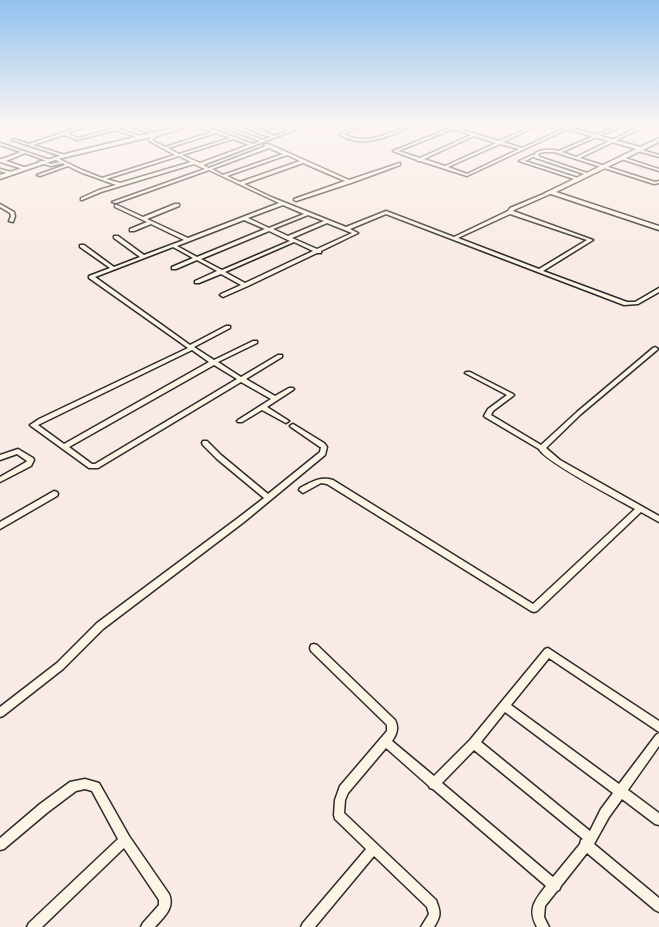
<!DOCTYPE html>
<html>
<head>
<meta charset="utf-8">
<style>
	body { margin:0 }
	canvas { display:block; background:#f9eae5 }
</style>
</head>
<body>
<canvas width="659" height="927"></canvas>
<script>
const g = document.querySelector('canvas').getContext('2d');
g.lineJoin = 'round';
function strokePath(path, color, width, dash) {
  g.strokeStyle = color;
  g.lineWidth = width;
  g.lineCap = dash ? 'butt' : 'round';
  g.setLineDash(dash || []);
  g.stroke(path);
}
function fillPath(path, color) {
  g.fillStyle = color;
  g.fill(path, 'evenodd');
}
const street = new Path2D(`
	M85,125H91L67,133L77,138L113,129L103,125H109L145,138L142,139L116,130L77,140L64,135L33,145L65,155L66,156L64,157L12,140L14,139L29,144Z
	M127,125H133L158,134V136H156L152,140L165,147L212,132L195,125H201L253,144L260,141L215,125H221L263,140L271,137L257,133L256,132L239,125H245L259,130L273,125H281L295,130L203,165L209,168L266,146L264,145L266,144L271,145L349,180L400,163V165L351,183L296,201L294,200V199L345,181L303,163L244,184L271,197L346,227L386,211L454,237L508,211L510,208L546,193H548V195L514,210L513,211L593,240L543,271L627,302H635L659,288V292L638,304L624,305L386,214L350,229L358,233L321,251V253H317L248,286L223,297L220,295L221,294L241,285L221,274L199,283H195V281L217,271L197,260L176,269H172V267L193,258L173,247L95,277L190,345L226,326H230V328L194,347L214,360L253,341H257V343L218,362L241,377L278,355H282V357L246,379L275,396L289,388H293L294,389L293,390L267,407L289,421L286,423L284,422L262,410L242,422H238L237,421L238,420L271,399L241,382L98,468H89L31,426L30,425L39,419L188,348L89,278V276L110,268L80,247V245H84L114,267L140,257L114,238V236H118L144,255L184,240L151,224L134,231H130V229L147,222L115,207V205H117L143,217L175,204H179V206L147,219L188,238L279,203L209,170L116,203L112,202L205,169L194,164L101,192L82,200H81V198L99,190L116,185L80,172L68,166L40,176L37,175L65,165L63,163L51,166L38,162L40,161L51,164L60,162L54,159L53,158L55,157L82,170L102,178L175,155L149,141V139L154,135ZM277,126L290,130L275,136L263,131ZM216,133L230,138L179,154L168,148ZM233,139L249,145L200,163L182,155ZM269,148L283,154L223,175L212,169ZM287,155L300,161L240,182L227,176ZM179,156L191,162L120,183L106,179ZM283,205L304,214L269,228L248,218ZM510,214L587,240L539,269L458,238ZM308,215L324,221L288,236L273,229ZM244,220L265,229L197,257L177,246ZM327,223L352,233L317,249L292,238ZM269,231L290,241L222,270L201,259ZM294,242L313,251L245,283L225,272ZM192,350L209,362L64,444L38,425ZM214,365L237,379L95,464H92L69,447Z
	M165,125H170L179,129L176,130Z
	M359,125H364L344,134C362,144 380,137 398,130C404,128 409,125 416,125C410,128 404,130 398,132C379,140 358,147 339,134Z
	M447,125L499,141L534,125H539L503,142L522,148L571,125H576L467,176L420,161H418L417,160L393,151L450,128L447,127ZM453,129L471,135L420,158L398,151ZM474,136L496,143L445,166L424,159ZM500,144L519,149L467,174L448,167Z
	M499,125H504L496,129L493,128Z
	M619,125H624L562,152L576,157L643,125H648L580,158L655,182L659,181V183L654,184L554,152H543L538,154L540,157L590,174L587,175L533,157L525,161L578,178L579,179L577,180L519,161L532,155H535V153C542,149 550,149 559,151Z
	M0,143L50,160L47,161L25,153L6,161L24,167L25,168L23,169L0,162V159H2L21,152L0,145Z
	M639,149L659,155V157L638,151L637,150Z
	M622,157L659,169V171L621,159V157Z
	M0,169L11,172L12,173L10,174L0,171Z
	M0,204L14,212L15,216L13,222L9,221L11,216L10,213L0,207Z
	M655,347L658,349L657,350L581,414L546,448L560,460L659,516V522L641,512L537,611L534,612L531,611L327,484L321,483L303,493L299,490L300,488C311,482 320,476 333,480L533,604L635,509C619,500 544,461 539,449L485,417L484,416L488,409L507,395L465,373L466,372H470L513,394L514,395L513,396L493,411L491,415L541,445L577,412L653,348Z
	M293,424L324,443L327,447L325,455L244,522L103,629L63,669L3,716L0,717V707L57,663L97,623L238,518L264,498L217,459L203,445L202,443L203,441H207L221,455L268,494L320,452L321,447H320L291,427L290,426L291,425Z
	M18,449L33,458L34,460L31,466L0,482V477L26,462L27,461L17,454L0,460V455Z
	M54,491L57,492L58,494L57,496L0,529V522Z
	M314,644L317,645L395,720C399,727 397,734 392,741L434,776L470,740L545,649L548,648L659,721V732L549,658L511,705L619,784L656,735L659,733V746L628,790L659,813V825L655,824L622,799L609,817L594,844L659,898V912L655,910L587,853L561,886L559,890L557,891L545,906L544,917L549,927H537C527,909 535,900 546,886L433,789L430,788L429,786L386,748L348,793L345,800L344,813L436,900C441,913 441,916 434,927H421L429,914L427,907L374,856L315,927H301L303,923L366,849L335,819L334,815L335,800L340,786L387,731V725L311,651L310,648L311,645ZM505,712L613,793L601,809L590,831L481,742ZM474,750L583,839L581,840L580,844L553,877L442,783Z
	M85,779L99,783L129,836L169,894C175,908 164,917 155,927H141L143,923L159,905V900L124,848L42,927H27L29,923L118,839L92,791L85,789L76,791L48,812L4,849L0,850V838L40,804L70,782Z`);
const secondary = new Path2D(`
	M184,125H191L172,132L58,159L0,179V175L69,153Z
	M553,125H561L640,147L659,138V142L556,192L659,226V230L551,194L545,195V193L636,149Z`);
strokePath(street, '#2b2b2b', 3);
strokePath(secondary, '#2b2b2b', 3);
fillPath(street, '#fcf5e5');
fillPath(secondary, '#fcf5e5');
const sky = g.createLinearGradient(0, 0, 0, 255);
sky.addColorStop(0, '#91c1ee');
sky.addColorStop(0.49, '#fcf6f3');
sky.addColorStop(1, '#fcf6f300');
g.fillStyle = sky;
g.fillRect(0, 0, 659, 255);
</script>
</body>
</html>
